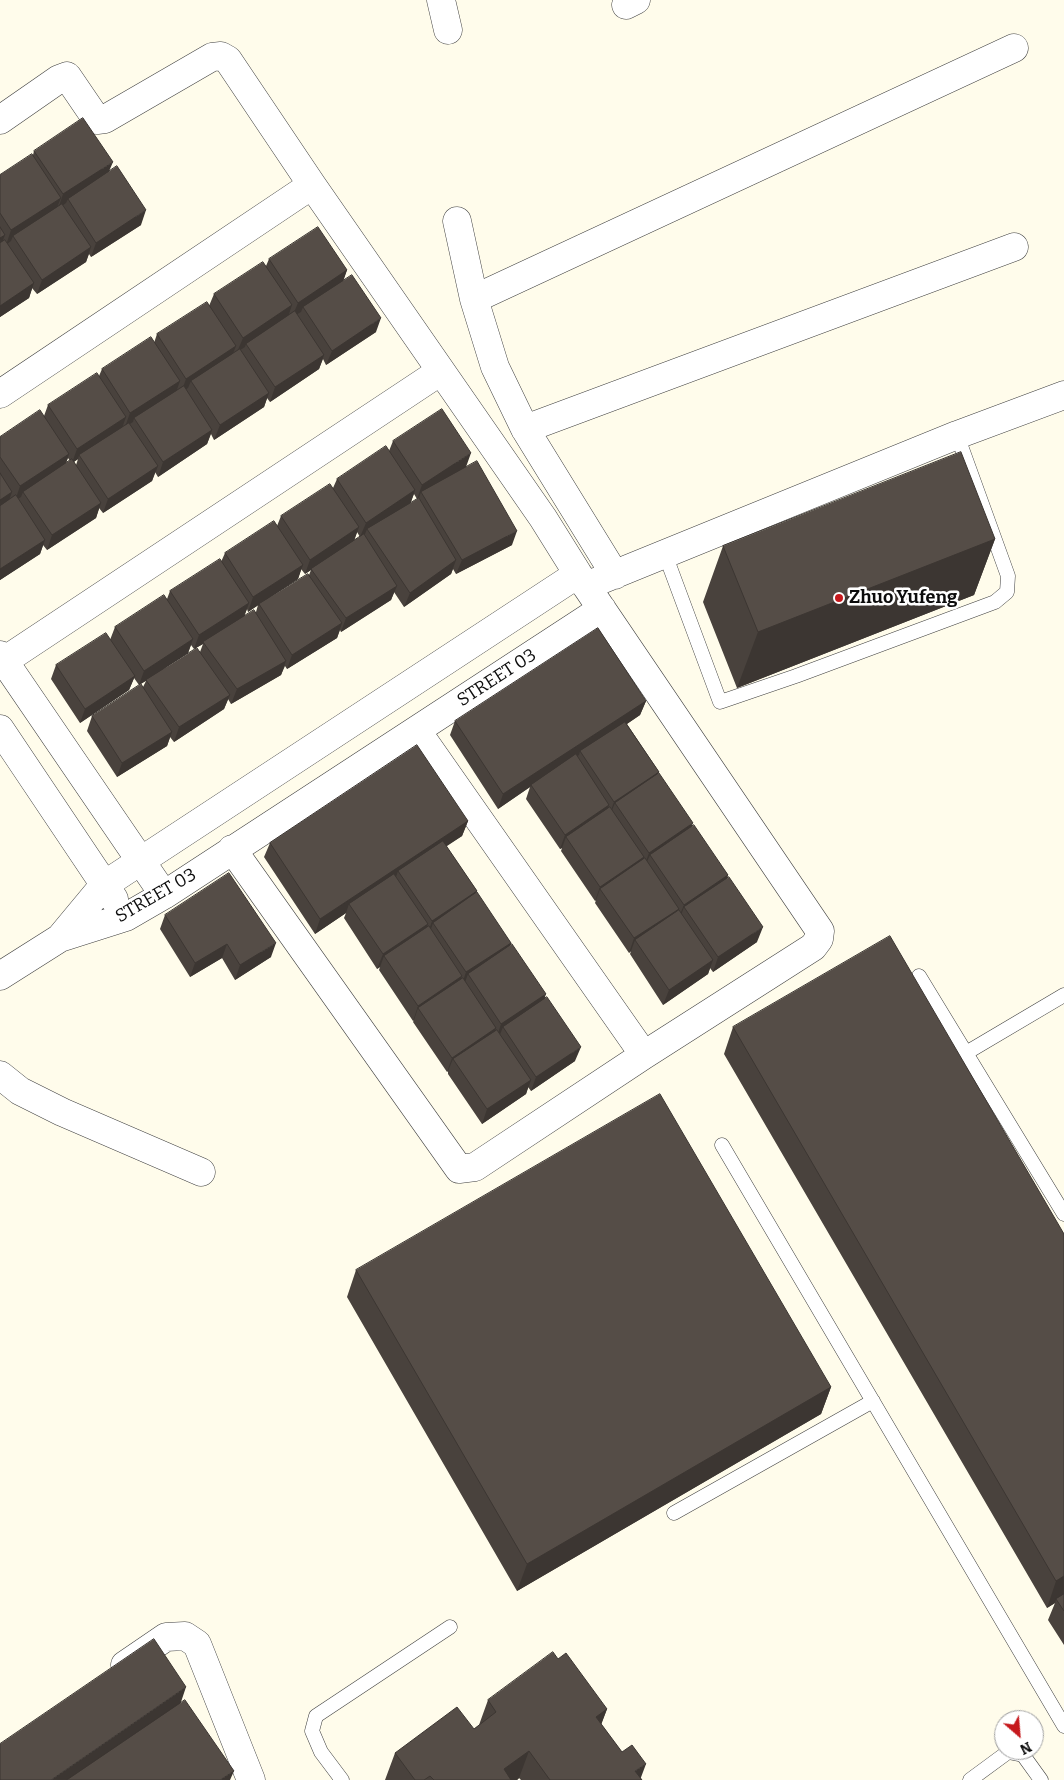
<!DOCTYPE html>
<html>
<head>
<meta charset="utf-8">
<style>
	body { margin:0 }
	#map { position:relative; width:1064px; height:1780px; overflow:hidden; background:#fffceb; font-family:Bitter,serif }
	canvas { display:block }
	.north { position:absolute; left:994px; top:1710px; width:50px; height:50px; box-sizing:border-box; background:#fff; border:1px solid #9e9e9e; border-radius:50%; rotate:153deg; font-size:14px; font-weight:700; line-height:20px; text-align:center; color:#0c0c0c }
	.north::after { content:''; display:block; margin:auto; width:18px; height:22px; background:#c6191d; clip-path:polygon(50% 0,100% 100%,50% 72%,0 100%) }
</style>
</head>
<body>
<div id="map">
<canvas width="1064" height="1780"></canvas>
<div class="north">N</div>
</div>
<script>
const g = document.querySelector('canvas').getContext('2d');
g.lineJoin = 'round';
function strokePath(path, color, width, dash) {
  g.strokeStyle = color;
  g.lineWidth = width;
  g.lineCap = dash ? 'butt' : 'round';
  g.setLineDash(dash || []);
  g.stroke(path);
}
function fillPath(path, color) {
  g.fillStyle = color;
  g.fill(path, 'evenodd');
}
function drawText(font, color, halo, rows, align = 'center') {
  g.font = font + ' Bitter,serif';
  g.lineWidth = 5;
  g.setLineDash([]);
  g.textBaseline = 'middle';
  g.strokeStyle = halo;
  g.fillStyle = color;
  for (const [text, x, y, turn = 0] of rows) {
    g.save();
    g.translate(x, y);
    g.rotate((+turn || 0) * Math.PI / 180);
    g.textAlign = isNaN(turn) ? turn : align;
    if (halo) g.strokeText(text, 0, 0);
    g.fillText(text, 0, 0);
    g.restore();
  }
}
const lane = new Path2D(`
	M665,554L720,702L796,676L995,602L1007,592L1008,576L957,435
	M919,976L1064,1214
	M966,1053L1064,995
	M722,1145L1064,1726
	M674,1513L873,1401
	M342,1780L321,1752L312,1731L316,1716L450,1627
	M970,1780L1008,1752L1023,1755L1041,1780`);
const street = new Path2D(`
	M441,0L448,30
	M626,5L636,0
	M0,120L59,79L67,76L97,120L105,119L212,57L221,56L228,60L312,185L543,518L578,574L820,931L819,939L813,947L644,1055L475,1167L459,1169L232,849
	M457,221L474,299L495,367L525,429L615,575
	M474,299L1014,48
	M0,394L312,185
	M525,429L1014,247
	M586,586L957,435L1064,395
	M0,655L164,895
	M4,661L441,371
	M0,729L114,899
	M417,731L644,1055
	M60,938L104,885L578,574
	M0,976L60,938L126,917L164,895L602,609
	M0,1075L20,1091L62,1112L201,1172
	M125,1665L166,1637L185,1636L197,1644L251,1780`);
strokePath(lane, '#3f3f3f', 15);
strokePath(street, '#3f3f3f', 29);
strokePath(lane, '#fff', 14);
strokePath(street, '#fff', 28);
fillPath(new Path2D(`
	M34,151L109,171L141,225L91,257L89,254L86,262L37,294L32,288L29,298L0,317V175L33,155Z
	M269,259L347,270L343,280L376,332L326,365L323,359L319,369L270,402L267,398L264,407L214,440L211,434L207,444L158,477L155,472L152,481L103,513L99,508L96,518L47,550L43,545L40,554L0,580V437L44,416L48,405L99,376L102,369L154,343L157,334L209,306L214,294L266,266ZM68,458L70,461L66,463ZM78,459L76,465L74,462Z
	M393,441L466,467L512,545L456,574L453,569L451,574L404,607L394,592L391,600L341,632L340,630L337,638L287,669L285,666L281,675L231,704L228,699L224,709L174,742L170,737L167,746L117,777L87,731L92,716L143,687L146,681L139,685L134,678L129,690L80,723L51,679L56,665L110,640L115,627L167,599L170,591L221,562L225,553L277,526L281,516L333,488L337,479L389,451ZM414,494L417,499L419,498L410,504ZM357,532L360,537L354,540ZM301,569L305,574L311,570L309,575L267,599L298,579ZM258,605L256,612L244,616L247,609L248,612ZM203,644L200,652L163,669L188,653L191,645L194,649Z
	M995,539L974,595L737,688L703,602L723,546Z
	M646,701L640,715L627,724L659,772L658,774L692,827L728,875L727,879L757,942L713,972L710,968L708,974L663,1005L630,954L631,951L629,953L595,903L596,900L595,901L561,851L562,848L560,849L526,799L530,787L498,809L450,735L455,721Z
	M468,821L462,836L446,846L477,891L476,894L511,943L510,946L545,998L575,1061L531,1091L528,1087L526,1094L482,1124L448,1074V1071L447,1072L413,1022L414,1020L413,1021L379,970L380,967L377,969L344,918L346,913L315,934L264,857L270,843Z
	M165,915L271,957L235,980L222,958L190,977L160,929Z
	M733,1027L1064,1234V1645L1048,1620L1055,1603L1047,1608L724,1054Z
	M356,1270L831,1387L821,1414L517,1591L347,1297Z
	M558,1659L607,1709L601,1724L642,1780H521L519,1778L517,1780H385L395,1753L474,1729L479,1725L488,1700Z`), '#49423d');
fillPath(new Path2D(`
	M113,162L107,176L68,199L66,203L58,209L63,194Z
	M61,198L55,212L13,236L11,241L6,245L11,230Z
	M146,210L141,225L91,257L96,243Z
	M5,235L0,248V238Z
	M91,247L86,262L37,294L42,280Z
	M347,270L342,285L303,307L301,312L292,317L298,303Z
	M34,283L29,298L0,317V306Z
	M292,305L287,320L246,344L245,347L237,352L243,338Z
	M381,318L376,332L326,365L332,351Z
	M236,346L230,361L191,381L188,388L181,393L186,379Z
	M324,355L319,369L270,402L275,387Z
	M180,381L175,395L134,418L133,422L125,427L130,413Z
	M269,393L264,407L214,440L220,425Z
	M126,417L121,431L79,455L78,459L72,463L77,449Z
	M212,430L207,444L158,477L163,462Z
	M471,453L466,467L421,492L419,498L417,499L422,485Z
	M69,454L64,469L23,492L21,497L15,501L20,486Z
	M158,466L152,481L103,513L108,499Z
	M415,490L410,505L367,529L365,534L360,537L366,523Z
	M12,492L7,506L0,511V500Z
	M101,503L96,518L47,550L52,535Z
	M359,527L354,541L305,574L310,560Z
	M517,531L512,545L456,574L462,560Z
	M995,539L974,595L737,688L758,632Z
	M45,540L40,554L0,580V569Z
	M456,560L451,574L404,607L410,593Z
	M303,565L298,579L248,612L253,597Z
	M397,586L391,600L341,632L346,618Z
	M249,603L244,617L203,642V644L194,649L199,635Z
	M342,623L337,638L287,669L292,655Z
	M193,639L188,653L139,685L144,671Z
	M286,661L281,675L231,704L237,689Z
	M135,676L129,690L80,723L85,709Z
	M230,695L224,709L174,742L179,727Z
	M646,701L640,715L582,754L580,751L579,755L532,786L531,785L530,787L498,809L503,794Z
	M172,732L167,746L117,777L122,763Z
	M659,772L653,786L615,803L610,815L609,816L614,802Z
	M609,805L604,819L566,837L562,848L560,849L565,835Z
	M468,821L462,836L402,876L398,871L395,880L349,904L346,913L315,934L320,919Z
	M693,823L688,837L650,855L645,866L644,867L649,853Z
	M644,857L639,871L600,889L596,900L595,901L600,887Z
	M728,875L723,890L684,907L680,918L678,919L684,905Z
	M477,891L471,906L433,923L429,935L427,936L432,921Z
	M679,909L673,923L635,940L631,951L629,953L634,938Z
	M428,924L422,939L384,956L380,967L377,969L383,954Z
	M763,927L757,942L713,972L718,957Z
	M276,943L271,957L235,980L240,965Z
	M511,943L506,957L468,974L464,985L461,987L466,972Z
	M227,944L222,958L190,977L195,963Z
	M713,960L708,974L663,1005L669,990Z
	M462,976L457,991L418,1008L414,1020L413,1021L418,1006Z
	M546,994L541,1009L503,1027L499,1037L496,1039L501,1024Z
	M496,1028L491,1042L453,1059L448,1071L447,1072L452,1058Z
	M581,1047L575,1061L531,1091L536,1077Z
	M531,1080L526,1094L482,1124L487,1109Z
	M831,1387L821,1414L517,1591L527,1564Z
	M1064,1576V1597L1056,1599L1055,1603L1047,1608L1056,1581Z
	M186,1687L177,1714L80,1780H51Z
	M607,1709L597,1736L596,1717Z
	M529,1751L519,1778L517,1780H500L504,1769Z
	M646,1764L640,1780L635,1771Z
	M234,1771L230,1780H220Z`), '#3c3632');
const building = new Path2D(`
	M83,118L113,162L63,194L34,151Z
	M32,154L61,198L11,230L0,213V175Z
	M117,166L146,210L96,243L68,199Z
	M62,204L91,247L42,280L13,236Z
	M0,227L5,235L0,238Z
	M318,227L347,270L298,303L269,259Z
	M5,240L34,283L0,306V243Z
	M263,262L292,305L243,338L214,294Z
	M352,275L381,318L332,351L303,307Z
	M207,302L236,346L186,379L157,334Z
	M295,311L324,355L275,387L246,344Z
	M151,337L180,381L130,413L102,369Z
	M240,349L269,393L220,425L191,381Z
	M97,373L126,417L77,449L48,405Z
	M184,386L212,430L163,462L134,418Z
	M442,409L471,453L422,485L393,441Z
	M40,410L69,454L20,486L0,457V437Z
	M129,423L158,466L108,499L79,455Z
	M386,446L415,490L366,523L337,479Z
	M961,452L995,539L758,632L723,546Z
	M72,459L101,503L52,535L23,492Z
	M477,461L517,531L462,560L421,492Z
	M0,473L12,492L0,500Z
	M330,484L359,527L310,560L281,516Z
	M16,495L45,540L0,569V506Z
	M419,498L456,560L410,593L367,529Z
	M274,521L303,565L253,597L225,553Z
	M364,534L397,586L346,618L311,569Z
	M220,559L249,603L199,635L170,591Z
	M308,574L342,623L292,655L259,604Z
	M164,595L193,639L144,671L115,627Z
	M254,610L286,661L237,689L203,642Z
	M598,628L646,701L503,794L455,721Z
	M106,633L135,676L85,709L56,665Z
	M197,648L230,695L179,727L146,680Z
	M141,684L172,732L122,763L92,716Z
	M625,722L659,772L614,802L580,751Z
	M417,745L468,821L320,919L270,843Z
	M576,754L609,805L565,835L531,785Z
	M659,773L693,823L649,853L615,803Z
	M610,807L644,857L600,887L566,837Z
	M694,825L728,875L684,905L650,855Z
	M443,841L477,891L432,921L398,871Z
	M645,858L679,909L634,938L600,889Z
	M229,873L276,943L240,965L227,944L195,963L165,915Z
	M394,874L428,924L383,954L349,904Z
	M729,877L763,927L718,957L684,907Z
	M477,892L511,943L466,972L433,923Z
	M679,910L713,960L669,990L635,940Z
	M429,926L462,976L418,1006L384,956Z
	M890,936L1064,1234V1576L1056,1581L733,1027Z
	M512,944L546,994L501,1024L468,974Z
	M463,978L496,1028L452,1058L418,1008Z
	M547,997L581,1047L536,1077L503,1027Z
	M497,1030L531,1080L487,1109L453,1059Z
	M660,1094L831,1387L527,1564L356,1270Z
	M1064,1594V1611L1056,1599Z
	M154,1639L186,1687L51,1780H0V1744Z
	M553,1652L558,1659L566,1653L607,1709L596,1717L622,1752L632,1745L646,1764L635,1771L642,1780H550L529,1751L504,1769L511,1780H434L430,1776L424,1780H415L395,1753L457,1707L474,1729L496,1712L488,1700Z
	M185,1700L234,1771L220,1780H67Z`);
fillPath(building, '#554d47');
strokePath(building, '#3c3632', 1);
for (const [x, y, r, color] of [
	[839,598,5,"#c6191d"]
]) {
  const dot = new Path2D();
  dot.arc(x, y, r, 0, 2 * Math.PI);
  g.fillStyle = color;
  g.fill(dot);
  strokePath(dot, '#fff', 2);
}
drawText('bold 18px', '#0c0c0c', '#fff', [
	["Zhuo Yufeng",849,598]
], 'left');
drawText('18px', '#0c0c0c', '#fff', [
	["STREET 03",497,678,-33],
	["STREET 03",156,896,-30]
]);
</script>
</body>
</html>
